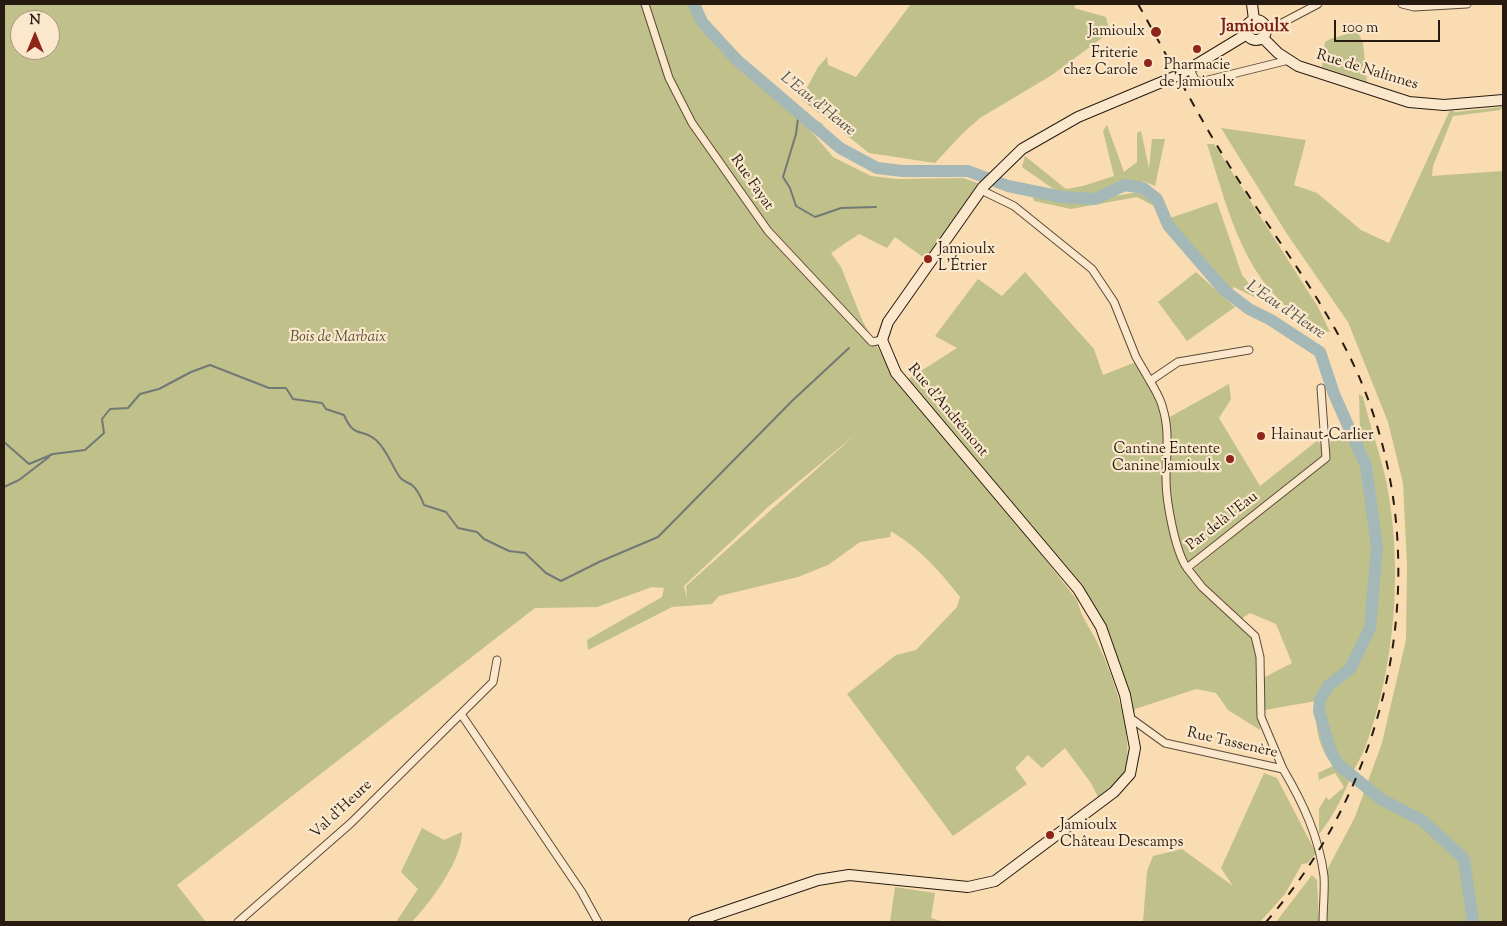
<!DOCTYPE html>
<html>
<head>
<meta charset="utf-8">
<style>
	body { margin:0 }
	#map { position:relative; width:1507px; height:926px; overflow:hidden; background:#f9dcb1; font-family:"Sorts Mill Goudy",serif }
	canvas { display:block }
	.frame { position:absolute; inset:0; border:5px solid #271b11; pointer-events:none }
	.north { position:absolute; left:10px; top:10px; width:50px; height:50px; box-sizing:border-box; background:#fbe8cc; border:1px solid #a69681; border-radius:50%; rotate:0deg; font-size:14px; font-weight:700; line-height:20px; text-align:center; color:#271b11 }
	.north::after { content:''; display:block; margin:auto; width:18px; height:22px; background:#8f2418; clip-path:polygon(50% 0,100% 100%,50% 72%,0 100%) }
	.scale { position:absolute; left:1334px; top:20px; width:106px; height:22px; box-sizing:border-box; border:2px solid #271b11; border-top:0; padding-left:6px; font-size:15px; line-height:18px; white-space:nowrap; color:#271b11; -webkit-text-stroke:4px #fbe8cc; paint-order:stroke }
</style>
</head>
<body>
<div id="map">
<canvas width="1507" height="926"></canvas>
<div class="frame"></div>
<div class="north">N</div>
<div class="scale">100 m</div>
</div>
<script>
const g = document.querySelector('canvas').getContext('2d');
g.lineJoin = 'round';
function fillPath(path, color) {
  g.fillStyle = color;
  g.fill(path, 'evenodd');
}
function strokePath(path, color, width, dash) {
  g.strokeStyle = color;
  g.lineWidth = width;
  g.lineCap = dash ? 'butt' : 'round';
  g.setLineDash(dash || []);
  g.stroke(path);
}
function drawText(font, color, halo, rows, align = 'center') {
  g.font = font + ' "Sorts Mill Goudy",serif';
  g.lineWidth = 4.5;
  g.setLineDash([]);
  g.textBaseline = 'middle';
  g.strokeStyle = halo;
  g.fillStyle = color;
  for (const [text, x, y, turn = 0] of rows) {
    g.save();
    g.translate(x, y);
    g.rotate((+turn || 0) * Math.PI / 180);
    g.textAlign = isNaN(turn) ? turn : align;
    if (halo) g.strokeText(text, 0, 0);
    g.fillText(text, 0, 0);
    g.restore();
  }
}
fillPath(new Path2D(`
	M4,4H701L709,37L752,79L824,125L805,124L833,157L871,176L897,179L963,178L980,184L927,260L895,237L887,248L859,234L831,253L841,267L863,322L902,389L946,437L905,381L957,348L935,336L978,279L1002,296L1025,272L1094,349L1103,375L1136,362L1162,408L1165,435L1163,478L1180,563L1192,581L1251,638L1257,656L1260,730L1228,710L1216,693L1196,689L1135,709L1134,714L1093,607L1068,568L1026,535L1077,600C1080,614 1088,625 1095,638C1110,667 1141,748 1121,778C1116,786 1106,793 1099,799L1091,783L1065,748L1042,768L1028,755L1015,768L1027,784L953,836L847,694L896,655L916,650L957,607L960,597C939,570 920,549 891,531L890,537L860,542L828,565L798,577L719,596L712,604L672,607L588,650L587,640L662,597L664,588L652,587L597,607L535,608L177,885L206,922H4ZM20,20H50V50H20ZM856,434L686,586L687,599L684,586L768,507Z
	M911,4H1076L1074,8L1106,17L1110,32L1052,75L980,118L964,132L935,163L869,153L801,99L818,67L827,57L828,65L856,77Z
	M1352,31H1357L1363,43L1367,82L1322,67L1325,42C1333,36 1344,37 1352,31Z
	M1502,107L1501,110L1453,116L1433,166L1432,176L1503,171V922H1326V872L1355,817L1382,743L1406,640L1407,565L1403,483L1388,422L1348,322L1287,234L1221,128L1306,140L1294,185L1317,193L1361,230L1389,243L1450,110L1456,112Z
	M1107,125L1124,172L1137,162V133L1141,131L1149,168L1152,139H1165L1155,186L1143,181V190L1113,188L1092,195H1062L1022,167L1025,156L1066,189L1083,186L1114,176L1103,131Z
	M1207,144H1214L1318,307L1330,332C1318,333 1310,325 1301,318C1242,277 1228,208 1207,144Z
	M1138,192L1156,202L1154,206L1137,197L1071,209L1034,201L1033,197L1076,203Z
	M1217,202L1242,275L1257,293L1254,297L1234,287L1231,291L1186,243L1170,218Z
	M1196,272L1235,307L1187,341L1158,302Z
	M1229,384L1231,399L1219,418L1260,486L1318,440L1320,444L1324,445L1321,460L1188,563C1165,527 1168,460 1168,418Z
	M1359,394L1363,397C1370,426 1381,456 1387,485C1403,571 1395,666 1365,748C1362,756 1357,763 1353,772C1345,792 1334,816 1319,834V809L1326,797L1329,800L1344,787L1335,773L1319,780L1318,773L1335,765C1317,750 1315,723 1316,701L1265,710L1263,678L1292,663L1276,624L1250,613L1241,619L1207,589L1193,573L1194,569L1328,459L1330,442L1360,431Z
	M1264,773L1277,778L1316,853L1308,863L1302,864L1285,894L1260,922H1143L1147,871L1153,856L1182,849L1233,886L1221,868Z
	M422,828L444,840L462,832C462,861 431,901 412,922H396L418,889L401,872Z
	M1312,875L1317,880L1319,922H1276Z
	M895,887L935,893L931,918L944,922H890Z`), '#bfc08a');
strokePath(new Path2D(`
	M799,111L796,134L783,177L790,188L796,206L815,217L841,208L876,207
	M4,442L29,464L53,454L85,450L104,433L102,419L110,409L128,408L140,394L159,389L191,372L210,365L269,388H286L293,399L322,403L326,409L344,415C354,439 362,428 376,440C387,450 391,464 399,476C402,481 407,482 412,485C418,490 421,497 424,505L446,512L458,528L477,532L484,539L509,551L525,553L546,573L561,581L599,562L658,537L792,401L849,348
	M4,487L19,480L49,457`), '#727975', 2);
strokePath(new Path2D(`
	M694,4L702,22L737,60L840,148L877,168L903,171H968L1008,186L1062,197L1095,199L1125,185L1143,188L1157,199L1168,225L1224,290L1249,309L1271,320L1320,352L1334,394L1366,466L1377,548L1370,628L1350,669L1329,685L1320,700L1319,711L1331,752L1339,765L1381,799L1423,821L1464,859L1473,922`), '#a4b8b8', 12);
const street = new Path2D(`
	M645,4L669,78L692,123L768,231L872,342L882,340
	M1402,4L1414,7L1467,4
	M1266,27L1280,24L1318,4
	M1190,69L1195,80L1200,82L1289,60
	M981,190L1014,206L1092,269L1114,302L1136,357L1150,381L1178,362L1249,350
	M1150,381C1155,390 1161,399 1163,409C1170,431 1166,456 1166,479C1166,501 1175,551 1187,568L1326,458L1321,388
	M461,714L581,891L598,922
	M1129,717L1165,743L1283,769L1261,717L1260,657L1255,636L1202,587L1187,568
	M1283,769C1303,803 1319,837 1324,876C1325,891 1323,907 1323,922
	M238,922L351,823L493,682L497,660`);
const secondary = new Path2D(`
	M1252,4L1254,20
	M1246 30a10 10 0 1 1 20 0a10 10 0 1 1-20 0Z
	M1263,38L1278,53L1298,66L1409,102L1444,105L1503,100
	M694,922L818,880L849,875L968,887L995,881L1114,792L1130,774L1135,748L1125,695L1101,627L1078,589L896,373L882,340L888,322L983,187L1022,149L1078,117L1181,74L1247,34`);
strokePath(street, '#5c4b39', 9);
strokePath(secondary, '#271b11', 12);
strokePath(street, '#fbe8cc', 7);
strokePath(secondary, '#fbe8cc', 10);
strokePath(new Path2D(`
	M1138,4C1173,66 1205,130 1245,190C1284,250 1327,306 1357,372C1438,555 1396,774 1266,922`), '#271b11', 2, [9, 9]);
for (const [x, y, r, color] of [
	[1156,32,6,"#8f2418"],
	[1197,49,5,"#8f2418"],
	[1148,63,5,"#8f2418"],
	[928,259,5,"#8f2418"],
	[1261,436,5,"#8f2418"],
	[1230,459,5,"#8f2418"],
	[1050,835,5,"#8f2418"]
]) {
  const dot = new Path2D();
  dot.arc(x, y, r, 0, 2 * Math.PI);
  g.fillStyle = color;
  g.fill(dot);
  strokePath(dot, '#fbe8cc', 2);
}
drawText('15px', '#271b11', '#fbe8cc', [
	["Jamioulx",1145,32],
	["Friterie",1138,54],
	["chez Carole",1138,71],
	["Pharmacie",1197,66,"center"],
	["de Jamioulx",1197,83,"center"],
	["Jamioulx",938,250,"left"],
	["L'Étrier",938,267,"left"],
	["Hainaut-Carlier",1271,436,"left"],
	["Cantine Entente",1220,450],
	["Canine Jamioulx",1220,467],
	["Jamioulx",1060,826,"left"],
	["Château Descamps",1060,843,"left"]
], 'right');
drawText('15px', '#271b11', '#fbe8cc', [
	["Rue de Nalinnes",1367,71,17],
	["Rue Fayat",751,183,55],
	["Rue d'Andrémont",947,411,50],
	["Par delà l'Eau",1223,522,-38],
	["Rue Tassenère",1232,744,13],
	["Val d'Heure",342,810,-43]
]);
drawText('italic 15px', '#554d35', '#fbe8cc', [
	["Bois de Marbaix",338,338]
]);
drawText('italic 16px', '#53524b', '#fbe8cc', [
	["L'Eau d'Heure",817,105,39],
	["L'Eau d'Heure",1285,311,34]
]);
drawText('bold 18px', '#7a1f14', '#fbe8cc', [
	["Jamioulx",1255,28]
]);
</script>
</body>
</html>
